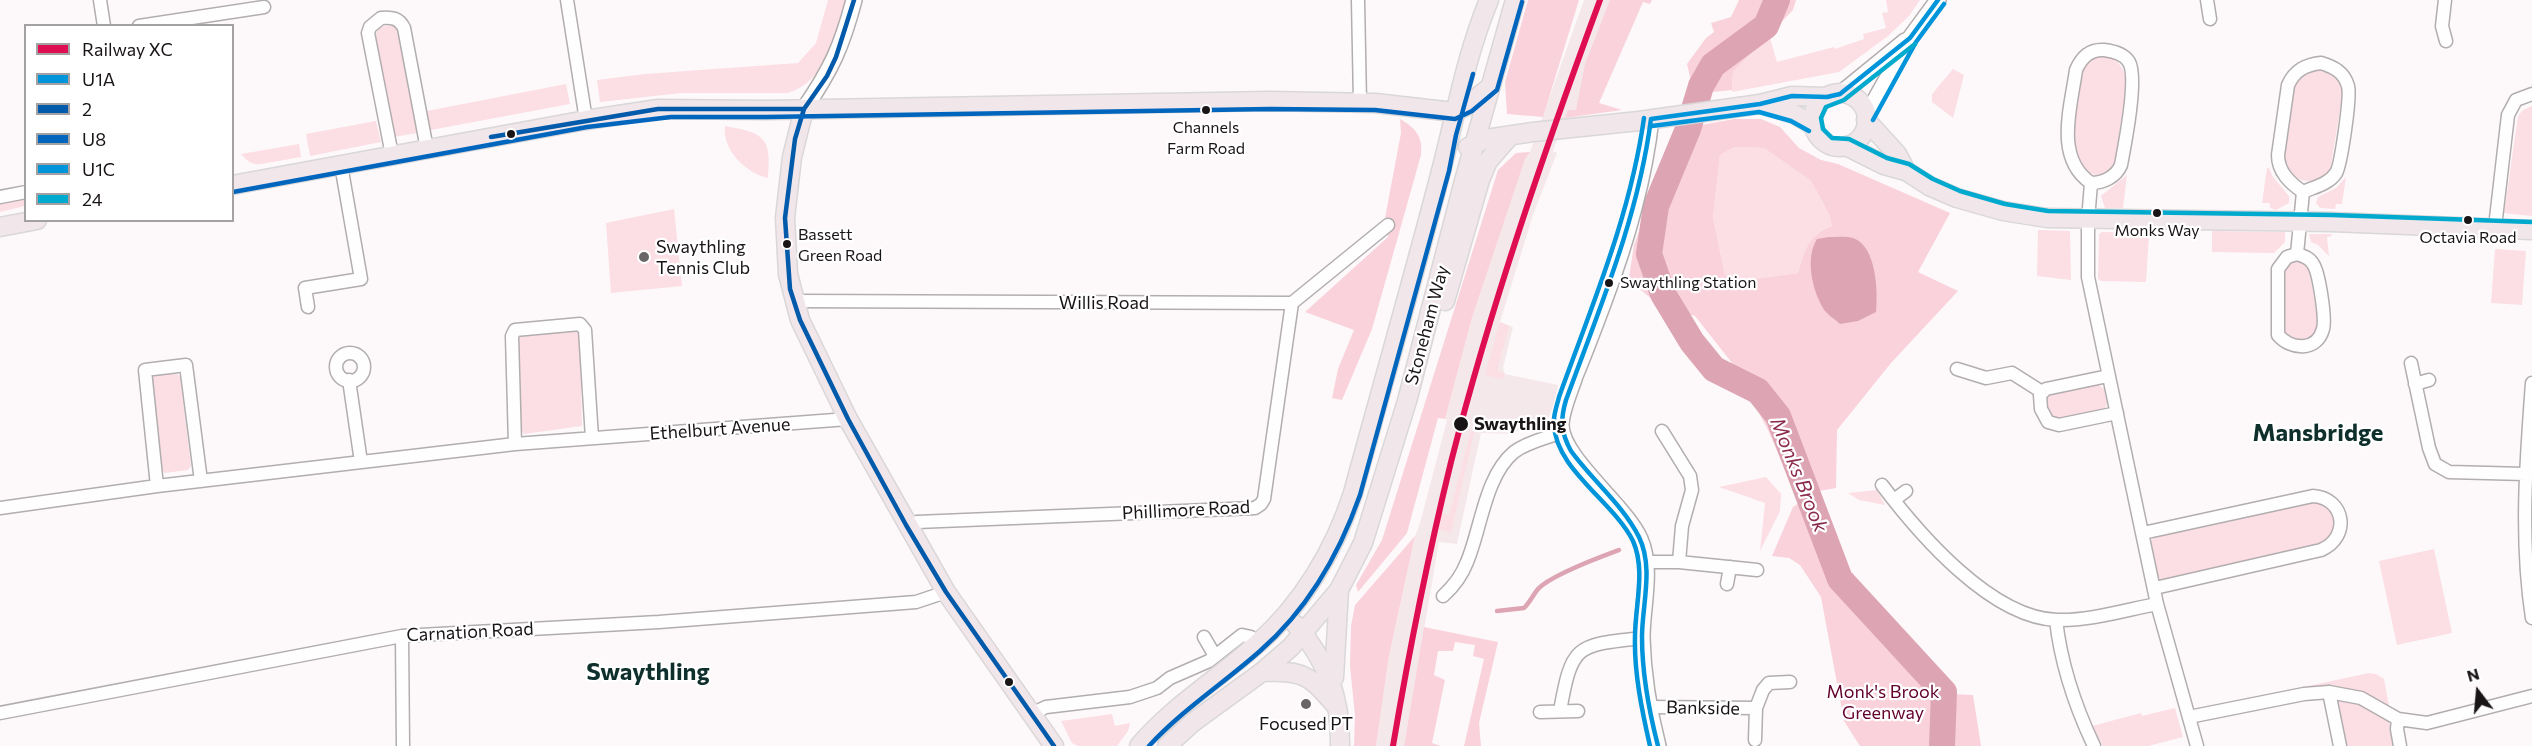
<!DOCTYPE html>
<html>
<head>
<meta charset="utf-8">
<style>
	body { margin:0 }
	#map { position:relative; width:2532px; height:746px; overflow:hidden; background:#fdf9fa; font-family:Commissioner,sans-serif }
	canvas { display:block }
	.legend { position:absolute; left:24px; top:24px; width:210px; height:198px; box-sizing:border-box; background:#fff; border:2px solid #a3a1a1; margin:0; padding:8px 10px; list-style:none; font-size:18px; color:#191415 }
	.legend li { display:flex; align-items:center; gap:12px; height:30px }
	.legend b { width:30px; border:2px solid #a3a1a1 }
	.north { position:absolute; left:2448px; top:662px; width:60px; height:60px; -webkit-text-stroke:4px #fff; paint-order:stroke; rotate:344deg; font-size:16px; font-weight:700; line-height:24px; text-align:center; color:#191415 }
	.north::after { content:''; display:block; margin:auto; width:21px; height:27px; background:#191415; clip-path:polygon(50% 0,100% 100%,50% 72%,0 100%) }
</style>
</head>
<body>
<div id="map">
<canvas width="2532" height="746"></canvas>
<ul class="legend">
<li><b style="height:8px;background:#df0d52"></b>Railway XC</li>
<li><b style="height:8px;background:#0095da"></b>U1A</li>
<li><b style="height:8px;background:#025aaa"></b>2</li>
<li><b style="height:8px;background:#0065bd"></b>U8</li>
<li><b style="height:8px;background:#0095da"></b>U1C</li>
<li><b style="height:8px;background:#00a9ce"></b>24</li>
</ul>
<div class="north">N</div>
</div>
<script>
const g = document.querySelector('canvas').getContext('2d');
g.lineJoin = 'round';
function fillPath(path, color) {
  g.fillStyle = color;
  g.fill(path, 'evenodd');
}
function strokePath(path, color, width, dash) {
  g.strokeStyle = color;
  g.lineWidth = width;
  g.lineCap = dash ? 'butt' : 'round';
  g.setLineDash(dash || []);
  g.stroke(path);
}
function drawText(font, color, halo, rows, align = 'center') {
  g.font = font + ' Commissioner,sans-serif';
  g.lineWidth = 4.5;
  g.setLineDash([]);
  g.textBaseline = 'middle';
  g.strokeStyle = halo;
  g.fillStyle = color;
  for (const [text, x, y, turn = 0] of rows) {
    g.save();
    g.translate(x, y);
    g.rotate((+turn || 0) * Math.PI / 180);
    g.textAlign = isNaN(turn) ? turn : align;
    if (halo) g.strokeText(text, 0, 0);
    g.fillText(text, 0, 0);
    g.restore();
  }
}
fillPath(new Path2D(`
	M1584,0H1616L1576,110L1568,111L1553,151L1557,153L1533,215L1500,322L1513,327L1503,368L1505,374L1558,385L1554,403L1549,417L1511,434L1481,433L1457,544L1439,542L1404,746H1376L1389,656L1415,536L1420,523L1447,420L1445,419L1472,318L1525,158L1530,152Z`), '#f5e8eb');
fillPath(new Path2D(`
	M828,0H846C836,35 827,81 788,93H681L600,102L597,80L645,74L798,63L816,43Z
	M1886,0H1920L1909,16L1888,36L1839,72L1732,92L1733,72L1767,37L1770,38L1777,62L1834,47L1835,49L1864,39L1863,34L1886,28L1882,13L1888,12Z
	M393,25L400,32L418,133L393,137L375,35L380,27Z
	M2097,55C2116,56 2122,64 2127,81L2115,162C2110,171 2103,178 2092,174C2061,163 2077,90 2083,66Z
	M1953,69L1964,75L1953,118L1932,102V94Z
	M2317,69L2335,76L2343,91L2330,171C2312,189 2286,182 2284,155L2294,88C2300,77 2305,73 2317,69Z
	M566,84L570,104L431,130L427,111Z
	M2532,106V216L2504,213L2518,116L2523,110Z
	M376,121L381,142L310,156L306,134Z
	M725,126C763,133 772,136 768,178C746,173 722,150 725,126Z
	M299,144L301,157L261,164C252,165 247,161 241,154Z
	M1735,147L1764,148L1811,181L1829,214L1832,226C1808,237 1805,249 1798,273L1746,280L1725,275L1713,217L1720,155Z
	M2267,168H2269L2273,177L2289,196V203L2276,210L2270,208V203H2262Z
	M2127,175L2123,208H2105L2101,196Z
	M2346,177L2342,204H2336L2335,209L2320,208L2316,203L2318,197L2336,188Z
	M25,198V206L0,212V202Z
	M674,209L682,286L611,293L606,223Z
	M2038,230L2070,231L2071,280L2037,276Z
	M2212,231L2285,232V242L2274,253L2212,252Z
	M2102,232L2146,233L2149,235L2146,282L2101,281L2098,279L2099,234Z
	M2309,234H2331L2332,236L2327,237L2329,256L2318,245L2311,242Z
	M2495,249L2526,251L2522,305L2491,303Z
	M2299,260L2309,267L2318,323C2315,335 2309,339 2297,341L2287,335L2283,328L2282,274C2286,266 2290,263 2299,260Z
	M1500,322L1509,326L1497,371L1505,374L1503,379L1485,375Z
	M573,331L579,333L580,341L582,426L524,434L521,430L519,337Z
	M173,372L180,376L191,466L188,470L165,473L161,470L150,382L155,375Z
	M2097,384L2106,390L2108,402L2105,408L2055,420L2049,415L2046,395Z
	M1471,431L1474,432L1451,533L1437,529L1442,514L1449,515Z
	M1766,477L1781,494L1780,511L1760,551L1765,503L1719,487Z
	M1877,490L1885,505L1859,500L1848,493Z
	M2313,502C2338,509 2338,524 2326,543L2166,579H2160C2154,569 2150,553 2150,541L2159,535Z
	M2434,549L2452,633L2397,645L2379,561Z
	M2369,673L2376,674L2384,679L2389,706C2357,690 2344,687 2308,686Z
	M2340,700C2351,699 2384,712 2389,722C2392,729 2393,738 2395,746H2344L2337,704Z
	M2175,708L2183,737L2148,746H2103L2092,726L2141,713L2142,716Z
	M1112,714L1115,726L1130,723L1128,731L1117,746H1078L1072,743L1061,721Z`), '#fcdee5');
fillPath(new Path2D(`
	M1528,0H1579L1543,117L1507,114L1505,82Z
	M1610,0H1652L1650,4L1643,2L1599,103L1622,110L1565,118L1568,110H1576L1585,64Z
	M1739,0H1796L1793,10L1733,72L1732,90L1694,94L1687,64L1706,38L1714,32L1711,23L1731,17Z
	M1400,119C1416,128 1423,137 1421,155L1372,329L1342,400L1332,398L1338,369L1354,330L1305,312L1388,237L1385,218L1401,133Z
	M1734,119H1761L1780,127L1799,148L1821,160L1838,164L1950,213L1918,272L1958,291L1891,363L1837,430L1836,488L1796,495L1768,430L1732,363L1695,316L1661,307L1635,285L1628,284L1634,245L1675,130ZM1735,147L1764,148L1811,181L1829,214L1832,226C1808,236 1805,249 1798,273L1746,280L1725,275L1713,217L1720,155Z
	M1530,152L1525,159L1472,318L1445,419L1438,418L1407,533L1358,592L1356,585L1382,540L1498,170L1516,153Z
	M1799,503L1831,581L1934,698L1937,707L1934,746H1860L1844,721L1821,597L1800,565L1789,558L1772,556L1793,507Z
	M1415,536L1389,656L1376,746H1354L1355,716L1350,666L1351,626L1355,605Z
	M1424,627L1498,642L1479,723L1481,746H1464L1484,659L1473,656L1475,645L1455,642L1453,651H1438L1434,675L1445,680L1432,743L1441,746H1404Z
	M1951,694L1973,695L1981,746H1948Z`), '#f9d2dc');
fillPath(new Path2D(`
	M1829,237C1836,237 1847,236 1853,238C1877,246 1878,293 1876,312L1858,321L1840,324C1835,319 1826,314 1823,308C1812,289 1805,258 1817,239Z`), '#dda4b3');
strokePath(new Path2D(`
	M1791,478L1800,474
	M1497,611L1524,608C1530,602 1533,595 1538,589C1551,575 1600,557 1619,550`), '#dda4b3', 4.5);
strokePath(new Path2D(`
	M1777,0L1766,26L1713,65L1701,86L1688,129L1656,206L1649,254L1663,294L1692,342L1714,369L1758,391L1778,416L1840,579L1944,692L1942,746`), '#dda4b3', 26);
const minor = new Path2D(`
	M100,0L104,26
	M567,0L586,120
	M1358,0L1360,102
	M2207,0L2210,19
	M2445,0L2442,26L2446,41
	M139,26L264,7
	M2321,63C2334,67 2344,72 2348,86C2351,96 2341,165 2336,173C2329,184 2314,187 2303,192C2290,183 2278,172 2278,155L2288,85C2295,70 2305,65 2321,63Z
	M392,155L368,33L370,27L381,18C392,17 399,18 404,28L427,149
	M2091,183C2054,158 2071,107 2076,70C2081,58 2089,49 2104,50C2113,51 2124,54 2129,62C2138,78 2125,144 2121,165C2116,177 2103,183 2091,183L2088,220V277L2157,604L2197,746
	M0,197L26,192
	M2495,227L2508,115L2516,100L2532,94
	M2297,254C2304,256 2310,258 2313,264C2319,272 2326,319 2323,329C2317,352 2291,350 2278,335V269L2287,257L2297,254L2303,192
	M793,301L1292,303L1388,225
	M308,307L305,288L361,279L341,165
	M336 367a14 14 0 1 1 28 0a14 14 0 1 1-28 0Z
	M2411,363L2429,448L2435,464L2449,472L2525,474
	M1957,369L1986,378L2012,373L2042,392
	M2108,376L2046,389L2040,395L2041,409L2048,422L2059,425L2117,413
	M349,380L361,462
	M2532,383C2526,462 2520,540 2532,618
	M2415,384L2429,380
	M1662,431L1690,476L1692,490L1682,526L1679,562
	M515,444L512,336L515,330L580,324L585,330L592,438
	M1882,485C1919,534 1991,618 2057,620C2090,621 2125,610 2157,604
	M157,486L145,370L186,365L201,481
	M1894,500L1906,491
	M0,508L157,486L515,444L848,419
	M906,525L917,522L1255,508L1261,504L1264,499L1292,303
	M2143,533L2313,496C2345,498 2351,537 2321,550L2155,588
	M1646,562H1679L1757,570
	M1727,584L1730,567
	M1443,596C1453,587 1462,575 1467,562C1481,529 1485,476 1514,452C1527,442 1547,438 1562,432
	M2056,620C2061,665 2075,706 2094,746
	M402,636L403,746
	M1204,637L1215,656
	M2329,692L2340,746
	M1650,707L1756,708L1755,740
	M1756,708L1763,690L1769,683L1790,682
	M1560,711C1572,644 1576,645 1642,638
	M1540,712L1578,711
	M0,713L402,636L659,622L916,602L946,592
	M1031,714L1046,707L1130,697L1157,688L1170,678L1209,661L1242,635L1251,637L1257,644
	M2189,717L2304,694L2329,692L2361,698L2398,719L2427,723L2532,696
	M2398,719L2397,729L2400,746`);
const tertiary = new Path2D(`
	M1840,94L1905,41
	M804,109C831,70 842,46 854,0
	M1866,116L1910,38L1938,0
	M1651,119C1644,182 1625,246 1603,304C1594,328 1585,352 1575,376C1570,392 1562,408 1561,424C1560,457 1626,506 1640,539C1653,569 1642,606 1642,638C1643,674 1649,711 1658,746`);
const primary = new Path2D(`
	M1813 120a27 27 0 1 1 54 0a27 27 0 1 1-54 0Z
	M1762,104L1794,114L1813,125
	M804,109L792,157L785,218L788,274L800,320L848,419L946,592L1054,746
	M1866,120L1897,154L1906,171
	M1846,146L1884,165L1906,171L1929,186L1957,198L2003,211L2047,218L2332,222L2532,230
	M1468,147L1486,139L1533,132L1639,121L1760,104L1792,96L1827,97
	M232,185L586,120L658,109L766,110L1270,101L1375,103L1454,112L1468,105L1490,87
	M0,227L37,220
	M1445,301L1480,180L1488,161L1509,137
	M1296,625C1327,661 1341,698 1340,746
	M1262,672C1305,670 1310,676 1337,707
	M1334,678L1339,590
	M1139,746C1173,706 1218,679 1257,644C1302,605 1335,549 1353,493C1382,386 1413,279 1441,171C1456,114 1466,55 1489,0
	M1167,746L1192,723L1262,672L1291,647L1339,590L1363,543L1407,401L1464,181L1515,0`);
strokePath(minor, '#b2adae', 15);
strokePath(tertiary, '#b2adae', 18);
strokePath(primary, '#d9d7d8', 21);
strokePath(minor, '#fffefe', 12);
strokePath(tertiary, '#fffefe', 15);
strokePath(primary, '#f1e6ea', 18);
strokePath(new Path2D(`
	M1840,94L1910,38L1938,0
	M1651,119C1638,218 1600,307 1566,400C1560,420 1561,433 1571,451C1592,480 1623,505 1639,537C1654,568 1642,605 1642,637C1642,674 1649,711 1658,746
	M1651,119L1760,104L1792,96L1827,97L1840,94`), '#0095da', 4.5);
strokePath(new Path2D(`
	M854,0L836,57L827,76L804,109L795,139L785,218L790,289L800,320L848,419L906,525L946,592L1054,746
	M491,137L658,109H804`), '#025aaa', 4.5);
strokePath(new Path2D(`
	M233,192L587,127L671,117H766L1270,109L1375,110L1455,119L1472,111L1497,90L1522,2
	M1149,746C1182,710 1224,683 1260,651C1308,609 1339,555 1360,495L1449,171L1456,135L1473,74`), '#0065bd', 4.5);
strokePath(new Path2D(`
	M1644,118C1630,217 1592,305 1559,397C1557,406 1553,415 1554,424C1555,469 1614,502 1633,541C1646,570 1635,606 1635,637C1634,673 1642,711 1650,746
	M1873,120L1916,42L1944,4
	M1652,126L1759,112L1791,121L1809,131`), '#0095da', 4.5);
strokePath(new Path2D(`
	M1915,44L1844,100L1826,107L1821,118L1823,129L1832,138L1849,139L1887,158L1909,164L1933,179L1960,191L2005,204L2048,211L2332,215L2532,222`), '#00a9ce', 4.5);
strokePath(new Path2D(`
	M1393,746C1409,651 1428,556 1451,462C1491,305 1544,152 1600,0`), '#df0d52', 6);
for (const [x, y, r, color] of [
	[1206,110,5,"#191415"],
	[511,134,5,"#191415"],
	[2157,213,5,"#191415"],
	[2468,220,5,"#191415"],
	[787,244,5,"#191415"],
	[644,257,6,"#696465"],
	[1609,283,5,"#191415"],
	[1461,424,8,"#191415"],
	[1009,682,5,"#191415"],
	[1306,704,6,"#696465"]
]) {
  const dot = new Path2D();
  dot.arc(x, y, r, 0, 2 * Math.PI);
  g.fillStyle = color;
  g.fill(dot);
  strokePath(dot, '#fff', 2);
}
drawText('16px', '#191415', '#fff', [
	["Channels",1206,128],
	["Farm Road",1206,149],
	["Monks Way",2157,231],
	["Bassett",798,235,"left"],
	["Green Road",798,256,"left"],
	["Octavia Road",2468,238],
	["Swaythling Station",1620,283,"left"]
]);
drawText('18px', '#191415', '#fff', [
	["Swaythling",656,247],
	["Tennis Club",656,268],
	["Focused PT",1306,724,"center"]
], 'left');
drawText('18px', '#191415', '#fff', [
	["Willis Road",1104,303],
	["Stoneham Way",1427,325,-75],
	["Ethelburt Avenue",720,429,-4],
	["Phillimore Road",1186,510,-3],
	["Carnation Road",470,632,-3],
	["Bankside",1703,708,1]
]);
drawText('bold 18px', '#191415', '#fff', [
	["Swaythling",1474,424]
], 'left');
drawText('18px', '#62002d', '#fff', [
	["Monk's Brook",1883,692],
	["Greenway",1883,713]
]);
drawText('italic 20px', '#8b2c4e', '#fff', [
	["Monks Brook",1799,475,68]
]);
drawText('bold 24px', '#0e2f2b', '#fff', [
	["Mansbridge",2318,433],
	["Swaythling",648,672]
]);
</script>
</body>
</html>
